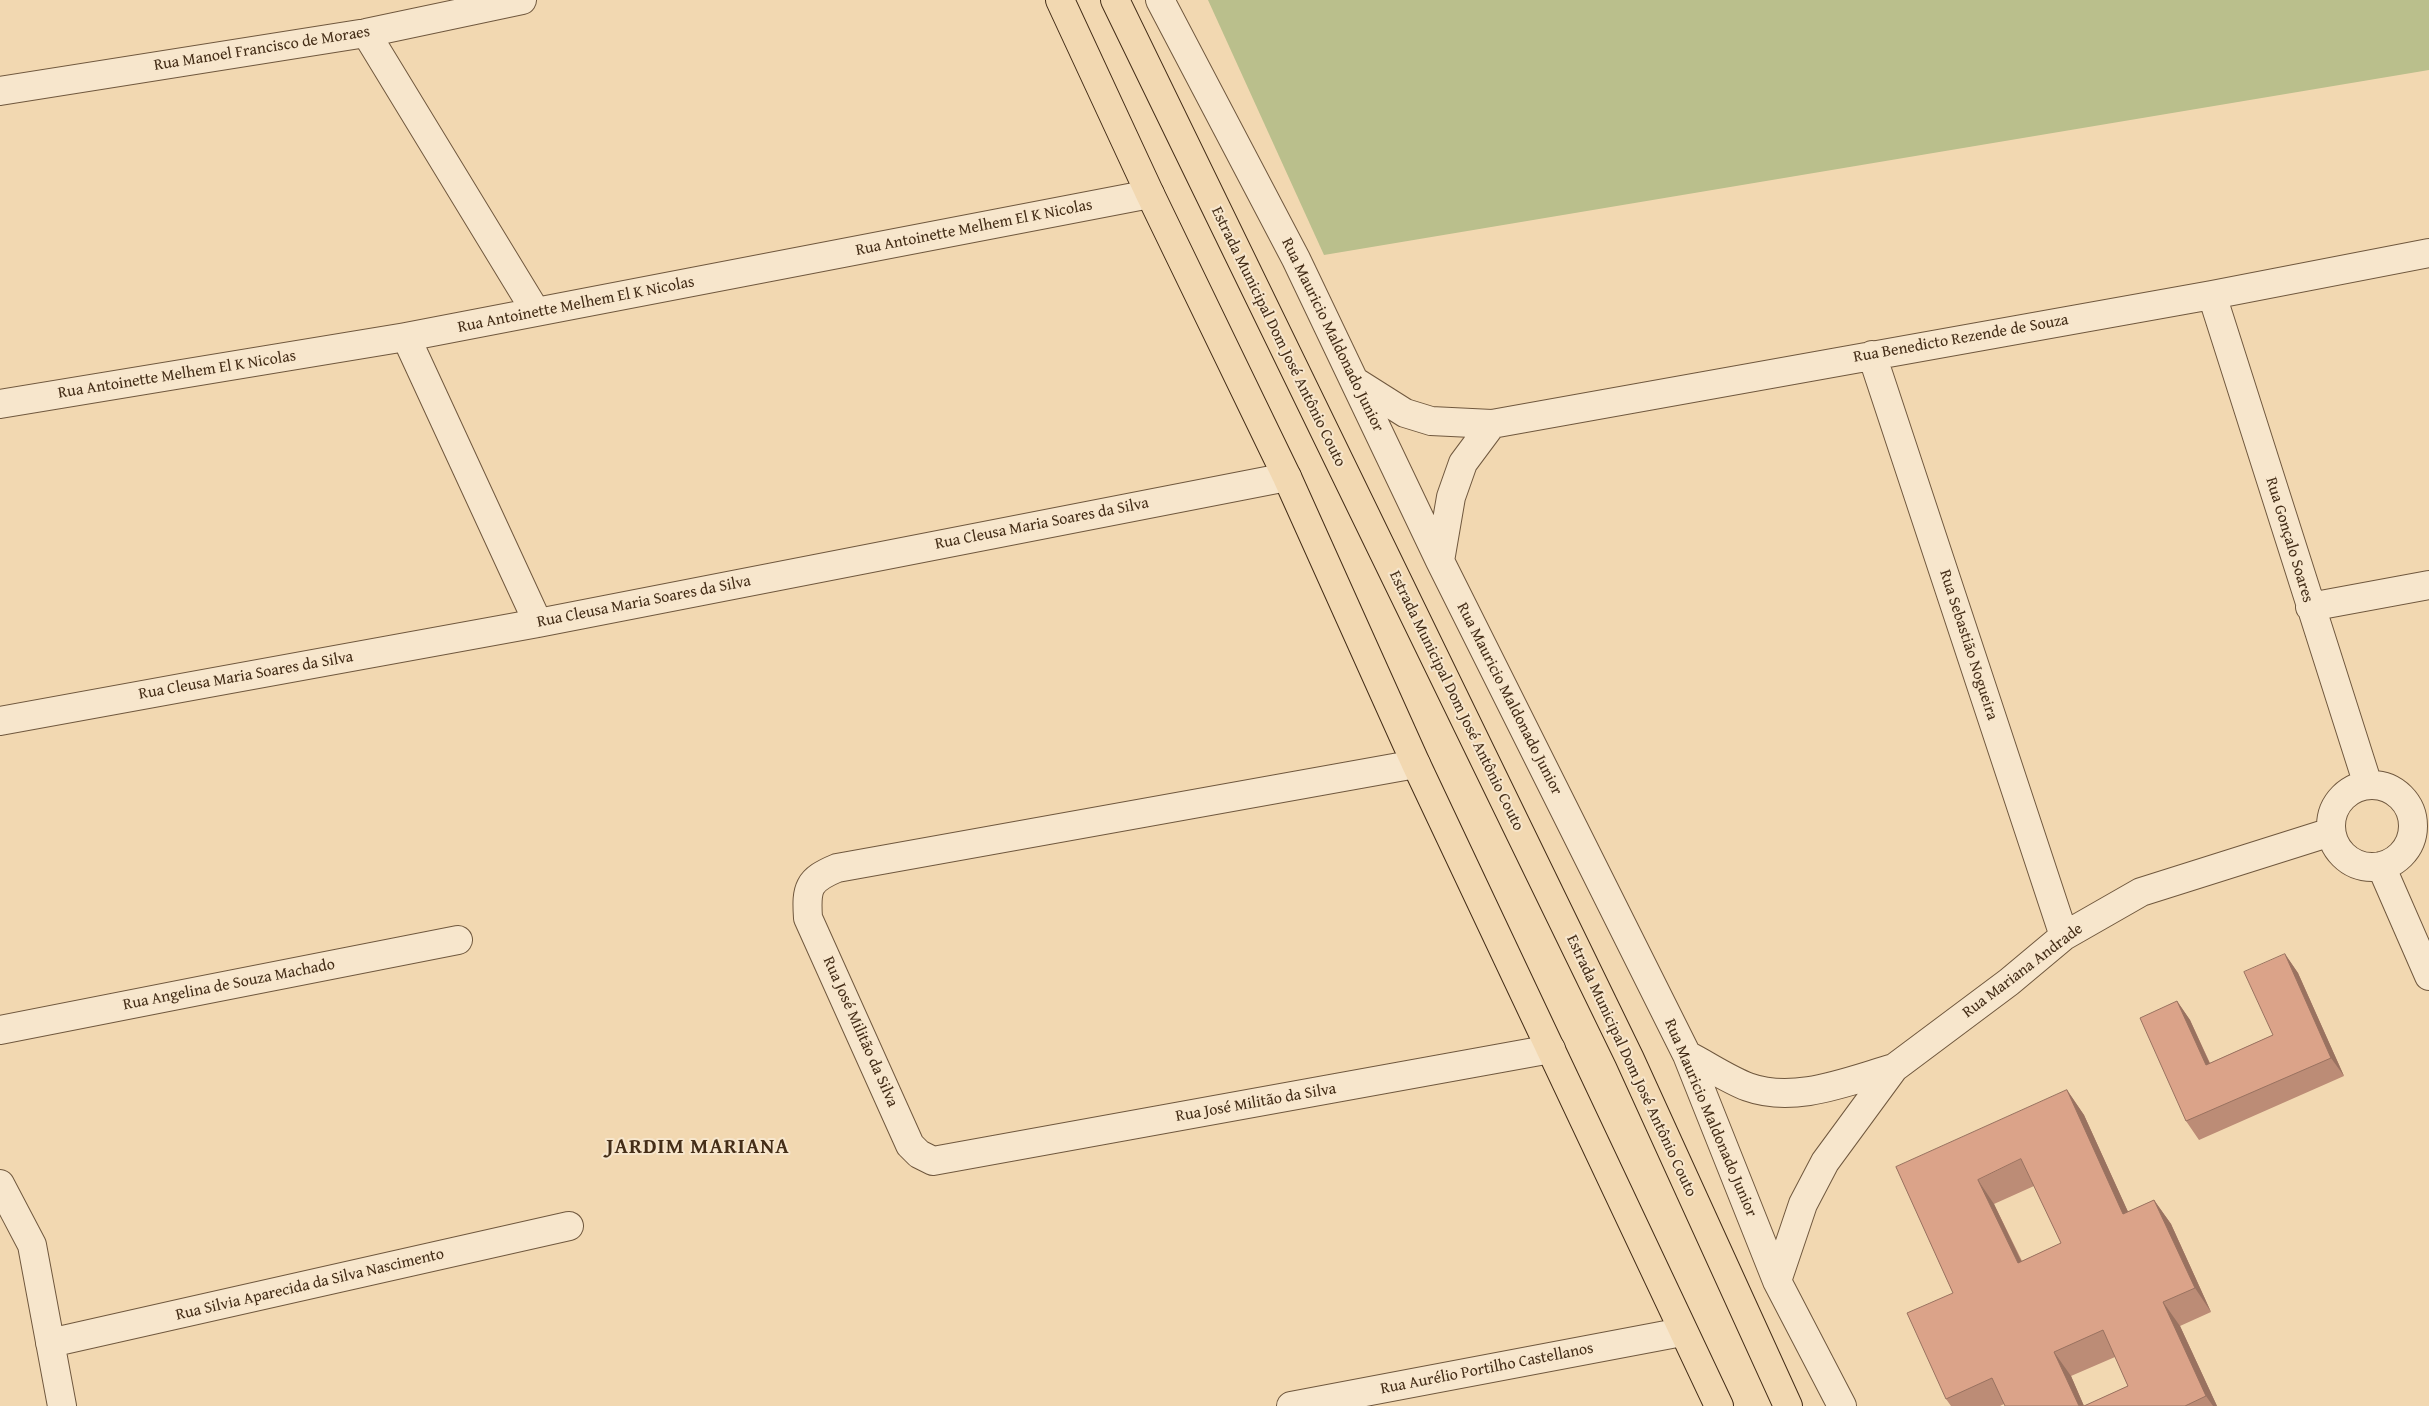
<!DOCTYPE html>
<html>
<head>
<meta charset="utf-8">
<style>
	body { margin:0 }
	canvas { display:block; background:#f2d8b1 }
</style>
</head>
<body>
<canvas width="2429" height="1406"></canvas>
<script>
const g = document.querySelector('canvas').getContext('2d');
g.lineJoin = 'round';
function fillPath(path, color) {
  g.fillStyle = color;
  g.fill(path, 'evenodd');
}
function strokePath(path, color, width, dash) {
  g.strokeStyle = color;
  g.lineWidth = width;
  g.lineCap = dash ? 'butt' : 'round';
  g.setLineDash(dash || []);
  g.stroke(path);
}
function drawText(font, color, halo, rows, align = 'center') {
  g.font = font + ' "Gentium Book Plus",serif';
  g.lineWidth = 4;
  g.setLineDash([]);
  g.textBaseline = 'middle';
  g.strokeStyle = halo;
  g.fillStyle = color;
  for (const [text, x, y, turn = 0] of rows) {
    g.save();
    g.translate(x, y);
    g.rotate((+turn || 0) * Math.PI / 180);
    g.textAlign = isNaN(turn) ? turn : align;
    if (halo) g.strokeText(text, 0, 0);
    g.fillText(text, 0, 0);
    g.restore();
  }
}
fillPath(new Path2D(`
	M1208,0H2429V70L1324,255Z`), '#babf8c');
const minor = new Path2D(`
	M1160,0L1296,259L1440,561L1687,1055L1777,1281L1842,1406
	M366,33L536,312
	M0,91L366,33L522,0
	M2212,295L2368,785
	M406,337L538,623
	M1872,355L2064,936
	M1356,382L1405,413L1431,421L1492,424L2212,295L2429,253
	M0,404L406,337L1150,194
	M1440,561L1451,497L1463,463L1492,424
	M2310,607L2429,585
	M0,721L538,623L1287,477
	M1416,764L837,868C808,880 806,888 808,918L910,1145L919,1154L933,1161L1551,1049
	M2331 826a41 41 0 1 1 82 0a41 41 0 1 1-82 0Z
	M2381,866L2429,976
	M0,1030L458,940
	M1687,1055C1707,1065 1727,1079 1748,1087C1795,1104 1848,1081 1894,1068
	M0,1184L32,1245L62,1406
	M1777,1281L1803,1204L1825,1162L1894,1068L2009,982L2064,936L2141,892L2331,832
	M50,1343L569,1226
	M1291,1406L1682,1332`);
const major = new Path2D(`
	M1060,0L1150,194L1287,477L1416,764L1719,1406
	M1115,0L1629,1057L1788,1406`);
strokePath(minor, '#70583e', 30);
strokePath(major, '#442d17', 30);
strokePath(minor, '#f7e6cc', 28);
strokePath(major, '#f2d8b1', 28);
fillPath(new Path2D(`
	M2285,954L2298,973L2344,1076L2199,1140L2186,1121L2177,1001L2190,1020L2210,1063L2273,1035Z
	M2067,1090L2084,1115L2128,1212L2154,1200L2171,1224L2211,1312L2180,1326L2217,1406H2005L2004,1404L2000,1406H1951L1946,1399L1953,1293L1896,1167ZM2034,1186L2061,1243L2022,1261L1994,1204ZM2115,1357L2128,1386L2084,1406L2071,1376Z`), '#bc8c76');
fillPath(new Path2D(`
	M2285,954L2298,973L2344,1076L2331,1058Z
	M2177,1001L2190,1020L2219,1084L2206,1065Z
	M2067,1090L2084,1115L2140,1238L2123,1214Z
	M1978,1180L1994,1204L2034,1288L2018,1263Z
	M2154,1200L2171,1224L2211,1312L2195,1288Z
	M2163,1302L2180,1326L2217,1406H2213L2206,1396Z
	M2054,1352L2071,1376L2084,1406H2079Z`), '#997260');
const building = new Path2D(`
	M2285,954L2331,1058L2186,1121L2140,1018L2177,1001L2206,1065L2273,1035L2244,972Z
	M2067,1090L2123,1214L2154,1200L2195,1288L2163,1302L2206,1396L2185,1406H2084L2128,1386L2103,1330L2054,1352L2079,1406H2005L1992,1378L1946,1399L1907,1313L1953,1293L1896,1167ZM2021,1159L2061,1243L2018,1263L1978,1180Z`);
fillPath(building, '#dba389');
strokePath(building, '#997260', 1);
drawText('16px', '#442d17', '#f7e6cc', [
	["Rua Manoel Francisco de Moraes",262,49,-9],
	["Rua Antoinette Melhem El K Nicolas",974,228,-11],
	["Rua Antoinette Melhem El K Nicolas",576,305,-11],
	["Rua Mauricio Maldonado Junior",1332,335,64],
	["Estrada Municipal Dom José Antônio Couto",1278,337,64],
	["Rua Benedicto Rezende de Souza",1961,339,-10],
	["Rua Antoinette Melhem El K Nicolas",177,375,-9],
	["Rua Cleusa Maria Soares da Silva",1042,524,-11],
	["Rua Gonçalo Soares",2289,540,73],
	["Rua Cleusa Maria Soares da Silva",644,602,-11],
	["Rua Sebastião Nogueira",1968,645,72],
	["Rua Cleusa Maria Soares da Silva",246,676,-10],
	["Rua Mauricio Maldonado Junior",1509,699,63],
	["Estrada Municipal Dom José Antônio Couto",1456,701,64],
	["Rua Mariana Andrade",2023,971,-37],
	["Rua Angelina de Souza Machado",229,985,-11],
	["Rua José Militão da Silva",860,1032,66],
	["Estrada Municipal Dom José Antônio Couto",1631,1066,65],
	["Rua José Militão da Silva",1256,1103,-10],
	["Rua Mauricio Maldonado Junior",1710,1118,67],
	["Rua Silvia Aparecida da Silva Nascimento",310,1285,-13],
	["Rua Aurélio Portilho Castellanos",1487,1369,-11]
]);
g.letterSpacing = '1px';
drawText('bold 21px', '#442d17', '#f7e6cc', [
	["JARDIM MARIANA",698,1148]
]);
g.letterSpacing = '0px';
</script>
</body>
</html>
